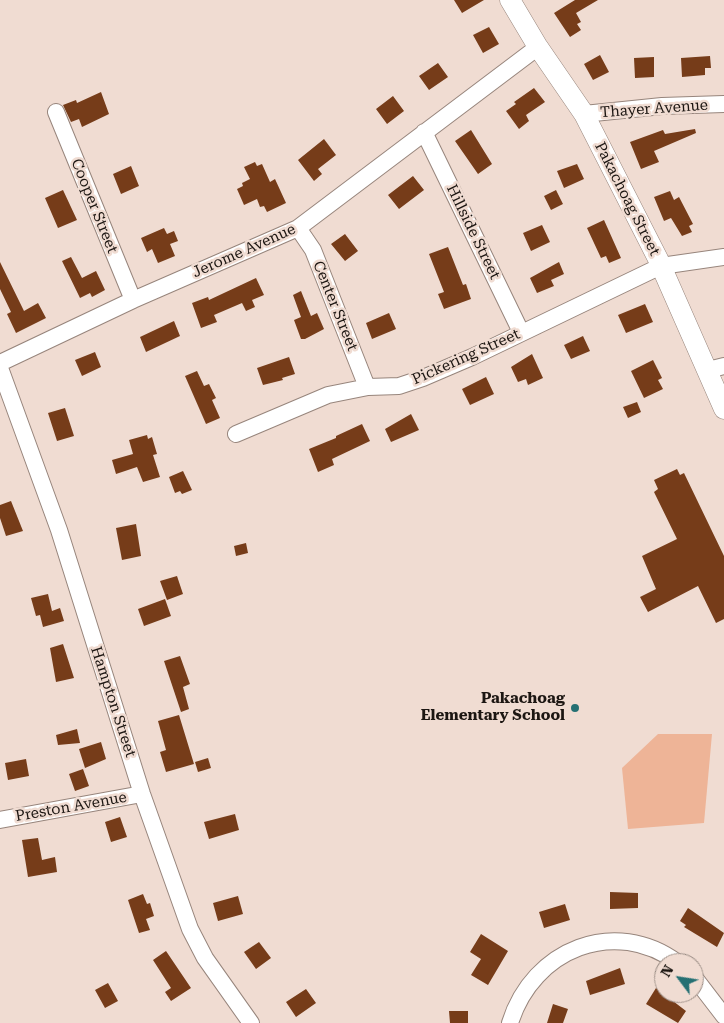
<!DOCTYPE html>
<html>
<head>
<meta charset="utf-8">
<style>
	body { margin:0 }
	#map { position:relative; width:724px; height:1023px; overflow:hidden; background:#f0dcd2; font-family:"Roboto Serif",serif }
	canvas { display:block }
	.north { position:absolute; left:654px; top:953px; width:50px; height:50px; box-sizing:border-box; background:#f0dcd2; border:1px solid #9b8d85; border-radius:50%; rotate:301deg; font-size:14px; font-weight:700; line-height:20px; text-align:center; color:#1c1612 }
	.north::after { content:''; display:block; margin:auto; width:18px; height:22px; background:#257073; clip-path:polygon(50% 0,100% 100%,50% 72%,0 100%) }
</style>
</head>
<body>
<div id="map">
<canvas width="724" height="1023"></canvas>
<div class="north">N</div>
</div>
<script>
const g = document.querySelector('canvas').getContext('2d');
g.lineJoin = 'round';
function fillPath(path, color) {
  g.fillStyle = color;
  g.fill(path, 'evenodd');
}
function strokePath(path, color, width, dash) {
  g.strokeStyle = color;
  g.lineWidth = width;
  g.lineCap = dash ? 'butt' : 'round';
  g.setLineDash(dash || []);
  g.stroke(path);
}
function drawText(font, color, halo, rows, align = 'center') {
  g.font = font + ' "Roboto Serif",serif';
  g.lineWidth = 5;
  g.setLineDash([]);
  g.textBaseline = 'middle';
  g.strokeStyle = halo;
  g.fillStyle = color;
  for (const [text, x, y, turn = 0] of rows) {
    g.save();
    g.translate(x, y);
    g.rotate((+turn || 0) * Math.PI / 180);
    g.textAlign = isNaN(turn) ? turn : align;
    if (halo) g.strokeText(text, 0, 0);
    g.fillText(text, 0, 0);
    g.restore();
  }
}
fillPath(new Path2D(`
	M658,734H712L704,823L628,829L622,768Z`), '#eeb497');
fillPath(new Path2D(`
	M454,0H484L462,13Z
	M575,0H598L576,13L581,22L577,24L581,30L570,37L554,13Z
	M489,27L499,44L483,53L473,35Z
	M600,55L609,72L593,80L584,64Z
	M710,56L711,68H705V75L682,77L681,58Z
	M654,57V77L635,78L634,58Z
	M438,63L448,77L429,90L419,76Z
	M534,88L545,102L526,115L529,121L519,129L506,111L516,104L514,102Z
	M101,92L109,114L82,127L79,119L71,122L63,105L76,100L77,103Z
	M393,96L404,111L387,124L376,109Z
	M695,129L696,133L654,151L659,162L641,169L630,142L663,130L665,134Z
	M471,130L492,164L478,174L455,141Z
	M324,139L336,155L318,169L322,174L314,181L298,160Z
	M255,162L257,166L262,164L270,182L275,179L286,203L267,212L264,206L260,207L257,199L244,205L237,189L243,186L242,183L250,179L244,167Z
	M577,164L584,179L564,188L557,171Z
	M131,166L139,186L121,194L113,174Z
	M413,176L424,190L399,209L388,195Z
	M63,190L77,220L58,228L45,198Z
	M556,190L563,204L551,210L544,196Z
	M670,191L674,200L679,197L693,224L689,226L692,232L682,236L671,218L664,221L654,197Z
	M604,220L621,258L609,263L606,256L601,258L587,228Z
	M542,225L550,242L531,251L523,233Z
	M164,228L167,234L174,231L178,241L170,244L175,256L158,263L152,249L147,252L141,238Z
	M345,234L358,251L345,261L331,244Z
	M448,247L463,285L466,284L471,299L444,309L438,294L444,292L429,254Z
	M71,257L82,278L96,271L105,290L92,297L90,293L80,298L62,261Z
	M0,262L24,311L38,303L46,318L16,333L7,314L11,312L0,289Z
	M559,262L564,274L551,280L554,286L537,293L530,278Z
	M256,278L264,295L252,300L255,307L246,311L242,303L214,315L217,322L201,328L192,303L208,297L209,300Z
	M301,291L311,316L317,313L324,329L305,339H301L294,320L301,317L293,295Z
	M645,304L653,322L626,333L618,315Z
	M389,313L396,329L372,339L366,323Z
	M174,321L180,336L146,352L140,337Z
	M583,336L590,351L571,359L564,345Z
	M95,352L101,367L82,376L75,360Z
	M532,354L543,378L528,385L526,379L518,382L511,367Z
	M289,357L295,374L282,378L283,380L263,385L257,368Z
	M653,360L662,378L658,380L663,389L644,398L631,371Z
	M197,371L204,386L209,384L216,398L212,400L220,418L206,424L185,376Z
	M486,377L494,394L470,405L462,389Z
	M637,402L641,412L628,418L623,407Z
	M65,408L74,436L57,441L48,413Z
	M411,414L419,430L391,442L385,429Z
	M362,424L370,441L332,459L334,465L318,472L309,449L336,438V436Z
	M147,435L148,439L152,437L157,454L153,455L160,477L143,482L137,467L116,474L112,460L133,454L129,440Z
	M677,469L680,475L684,473L724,556V619L716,623L698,586L648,612L640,597L656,589L642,556L677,539L654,492L658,489L654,480Z
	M183,471L192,490L182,494L180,491L175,493L169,477Z
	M11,501L23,531L6,536L0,518V505Z
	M136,524L141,556L122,560L116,528Z
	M246,543L248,553L236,556L234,546Z
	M177,576L183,594L167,600L160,581Z
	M48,594L52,611L60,608L64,621L43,627L40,615L36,616L31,598Z
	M165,599L171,616L144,626L138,609Z
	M63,644L74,678L56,682L50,648Z
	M180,656L190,684L183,687L189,709L181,712L164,661Z
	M179,715L194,764L166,772L160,752L166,750L158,721Z
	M77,729L80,743L58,745L56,735Z
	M101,742L106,759L85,768L79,749Z
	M208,758L211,768L198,772L195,762Z
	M26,759L29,776L8,780L5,763Z
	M83,769L89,786L75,791L69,774Z
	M235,814L239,830L209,839L204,822Z
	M120,817L127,837L111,842L105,822Z
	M38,838L42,860L55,857L57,872L28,877L22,840Z
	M610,892L638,893V908L610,909Z
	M143,894L147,904L150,903L154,916L146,919L150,930L139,933L128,900Z
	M238,896L243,914L218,921L213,903Z
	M565,904L570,920L544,928L539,912Z
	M688,908L724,933L717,947L684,927L686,925L680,921Z
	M481,934L508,951L488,985L471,975L481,959L470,952Z
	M259,942L271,958L256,969L244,952Z
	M166,951L191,988L171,1001L165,992L171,988L153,960Z
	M620,968L625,984L590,995L586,981Z
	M108,983L118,1001L105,1008L95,990Z
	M656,988L686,1011L678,1023L646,1004Z
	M306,989L316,1003L296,1017L286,1002Z
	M553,1004L568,1009L563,1023H547Z
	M449,1011H468V1023H450Z`), '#763c19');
const minor = new Path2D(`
	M56,112L133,300
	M584,114L662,106L724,104
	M424,132L521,332
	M298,228L313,250L367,387
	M0,363L133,300L298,228L538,47
	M0,368L59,530L142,794L190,929L205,958L251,1023
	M708,370L724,366
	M236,434L328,395L368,387L399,386L423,378L472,357L661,266L724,257
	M0,820L142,794
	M694,977L724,1016
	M510,1023C533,949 615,916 678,963`);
const tertiary = new Path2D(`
	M510,0L538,47L584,114L658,259L724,409`);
strokePath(minor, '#97857c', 18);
strokePath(tertiary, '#97857c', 21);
strokePath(minor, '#fff', 16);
strokePath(tertiary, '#fff', 20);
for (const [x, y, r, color] of [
	[575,708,5,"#257073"]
]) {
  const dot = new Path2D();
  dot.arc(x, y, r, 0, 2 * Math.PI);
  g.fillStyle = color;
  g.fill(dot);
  strokePath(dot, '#f0dcd2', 2);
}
drawText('15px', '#1c1612', '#f0dcd2', [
	["Thayer Avenue",654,109,-4],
	["Pakachoag Street",627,199,63],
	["Cooper Street",94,206,68],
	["Hillside Street",473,232,64],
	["Jerome Avenue",244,251,-24],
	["Center Street",335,306,68],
	["Pickering Street",466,357,-24],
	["Hampton Street",113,702,72],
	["Preston Avenue",71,807,-10]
]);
drawText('bold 15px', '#1c1612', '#f0dcd2', [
	["Pakachoag",565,699],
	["Elementary School",565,716]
], 'right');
</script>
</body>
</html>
